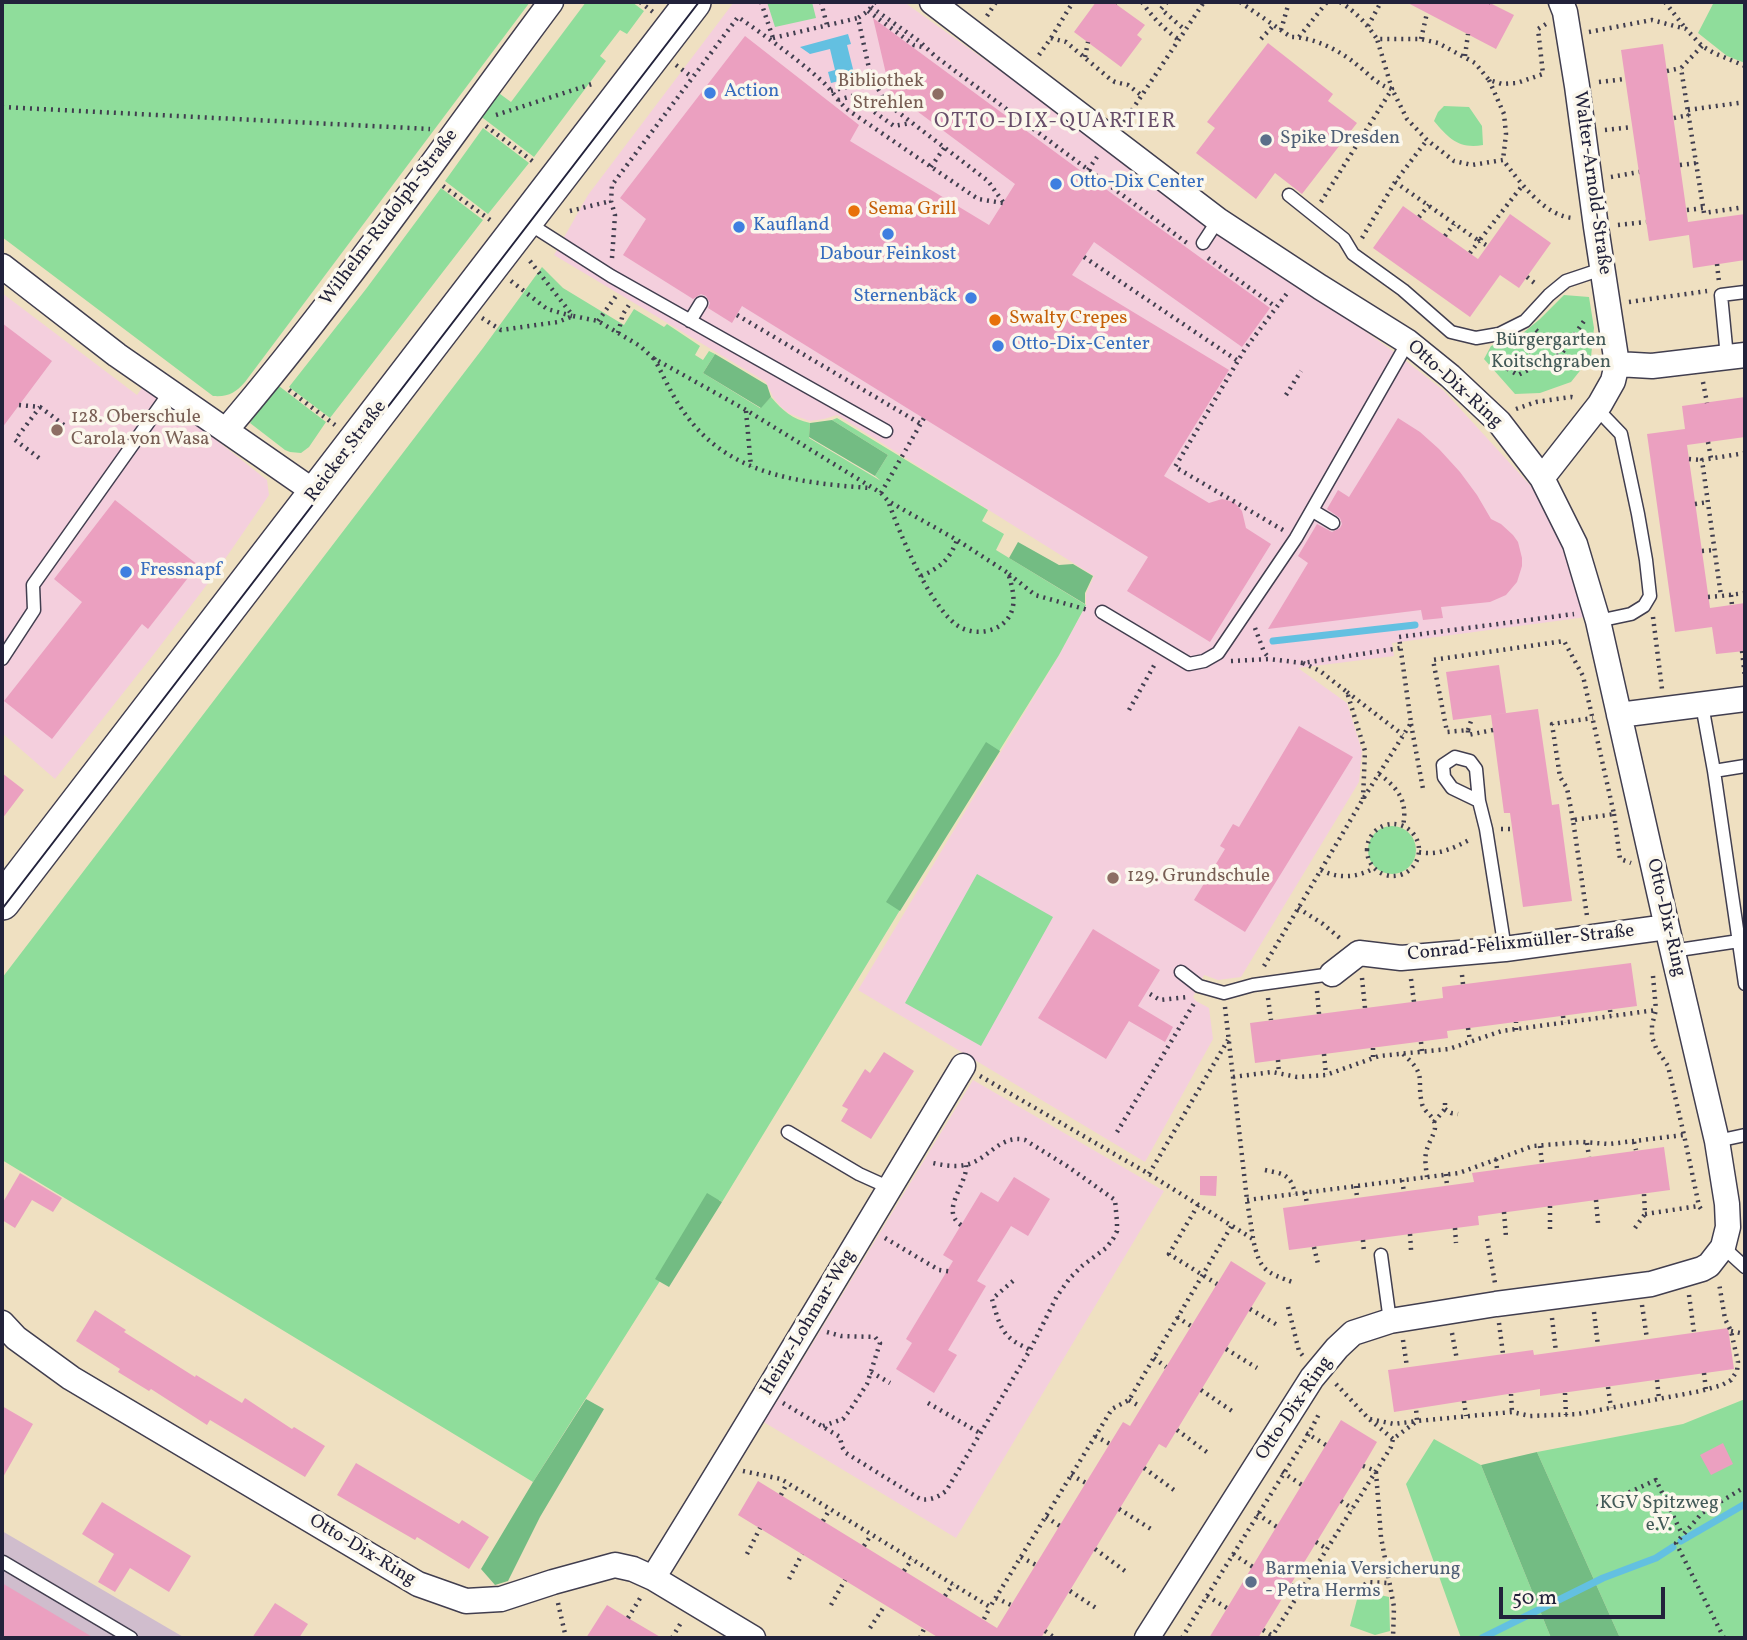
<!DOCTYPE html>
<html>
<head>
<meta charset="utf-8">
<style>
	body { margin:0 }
	#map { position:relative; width:1747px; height:1640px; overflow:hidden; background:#efe0c1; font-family:Vollkorn,serif }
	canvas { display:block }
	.frame { position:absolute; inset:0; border:4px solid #22223b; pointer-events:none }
	.scale { position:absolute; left:1499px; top:1587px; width:166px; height:32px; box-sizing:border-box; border:4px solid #22223b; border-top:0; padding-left:9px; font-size:21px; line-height:24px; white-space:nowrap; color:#22223b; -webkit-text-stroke:5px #fbf7ec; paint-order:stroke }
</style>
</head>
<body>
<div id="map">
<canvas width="1747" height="1640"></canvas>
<div class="frame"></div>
<div class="scale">50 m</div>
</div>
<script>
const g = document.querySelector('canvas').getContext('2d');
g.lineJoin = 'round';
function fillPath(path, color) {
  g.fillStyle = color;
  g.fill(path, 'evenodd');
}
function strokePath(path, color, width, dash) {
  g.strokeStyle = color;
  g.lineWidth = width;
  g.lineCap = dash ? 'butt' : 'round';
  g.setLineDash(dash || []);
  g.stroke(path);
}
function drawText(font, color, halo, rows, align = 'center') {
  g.font = font + ' Vollkorn,serif';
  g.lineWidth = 7;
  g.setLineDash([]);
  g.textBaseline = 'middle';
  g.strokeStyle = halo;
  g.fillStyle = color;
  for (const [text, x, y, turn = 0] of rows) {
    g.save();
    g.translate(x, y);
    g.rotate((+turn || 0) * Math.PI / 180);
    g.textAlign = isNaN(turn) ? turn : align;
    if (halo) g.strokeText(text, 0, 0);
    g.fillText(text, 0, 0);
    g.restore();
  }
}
fillPath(new Path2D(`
	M734,2H904L1397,354L1443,390L1540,496L1567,547L1586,617L1392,643L1394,656L1298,668L1347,703L1362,751L1359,782L1241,977L1218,980L1204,975L1193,997L1196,1001L1209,1008L1213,1039L1145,1162L858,990L1059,655L1086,605V594L1094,576L837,415L824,419L810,421L790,414L781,407L773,397L766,382L554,255L588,195Z
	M2,293L137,395L145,384L267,480L269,495L212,578L154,654L55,779L2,733Z
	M973,1080L1164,1191L956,1538L762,1421L778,1400Z`), '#f4cfdd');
fillPath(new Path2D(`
	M2,1531L185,1638H2Z`), '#d0bdcd');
fillPath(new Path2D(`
	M2,2H530L245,382C235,393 229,397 213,396L2,237Z
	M586,2H632L644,11L627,34L620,30L600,56L606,61L534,157L479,115L496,91L511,102Z
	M767,2H812L816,18L775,27Z
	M1714,2H1745V63L1727,56L1698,33Z
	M1444,106L1469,107L1482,126L1483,145C1459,149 1449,139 1434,121L1438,112Z
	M483,128L529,163L488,214L445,181Z
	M441,188L483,220L330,418L289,387L366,289Z
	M542,267L563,288L624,325L634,309L664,327L667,324L700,346L695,355L703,360L709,351L715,354L703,373L760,408L771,397C783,411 792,419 810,423L809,438L881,481L875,476L888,455L832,420L837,418L988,510L982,521L1004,534L996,550L1086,605L1059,655L900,910L722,1202L719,1200L665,1273L533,1482L2,1160V978L483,348Z
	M1564,295L1589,297L1594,328L1591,357L1571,382L1540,393L1515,394L1484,359L1491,346L1523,333L1540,319Z
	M275,383L326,422L309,447L301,453L290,452L285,450L250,423Z
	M1368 850a24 24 0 1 1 48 0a24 24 0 1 1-48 0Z
	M977,874L1053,917L981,1046L905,1003Z
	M1745,1399V1638H1620L1537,1452L1683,1424Z
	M1434,1439L1481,1465L1551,1638H1461L1406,1484Z
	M1359,1592H1367L1389,1597L1390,1631L1375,1635L1350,1626Z`), '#8fdd9b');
fillPath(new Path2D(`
	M715,354L767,385L771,397L761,408L703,373Z
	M832,420L888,455L875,476L809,437L810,423Z
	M1018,542L1059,565L1073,564L1093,576L1085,593V604L1009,558Z
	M986,742L1000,751L900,911L886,902Z
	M707,1193L722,1202L669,1287L655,1279Z
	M586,1399L604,1409L540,1517L508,1581L495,1585L481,1569L533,1482Z
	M1537,1452L1620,1638H1551L1481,1465Z`), '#73bc83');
fillPath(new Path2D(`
	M848,34L851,44L847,45L855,77L831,83L828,72L835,70L830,49L810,54L800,47Z`), '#63c0e1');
strokePath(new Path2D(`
	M1273,641L1415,625
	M1681,1541L1745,1504
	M1482,1638L1603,1578L1656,1558L1673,1547`), '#63c0e1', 7);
fillPath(new Path2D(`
	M1096,2H1113L1145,25L1137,35L1142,39L1121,67L1074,32Z
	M1406,2H1488L1514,15L1496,49Z
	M873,18L1085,174L1270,308L1242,347L1094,242L1072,275L1229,370L1164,476L1209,503L1222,499L1234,502L1242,511L1246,528L1271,544L1210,642L1127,591L1148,557L742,306L732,323L708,308L710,303L706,296L701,294L693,299L623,255L646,219L620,198L745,36L859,125L850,141L989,225L1015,184L890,91Z
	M1268,43L1333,94L1328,101L1357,123L1302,194L1275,173L1256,199L1196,153L1215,128L1207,122Z
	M1663,44L1688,222L1745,214V260L1693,268L1689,235L1649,241L1621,50Z
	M1403,206L1478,259L1510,214L1551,243L1519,288L1500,275L1470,317L1373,248Z
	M2,323L52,361L2,428Z
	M1745,397V437L1687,445L1710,608L1745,603V651L1716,654L1712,627L1675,632L1647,434L1685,429L1682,406Z
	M1398,418L1420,432L1439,449L1460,472L1477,495L1491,519L1501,524L1513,535L1518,542L1522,558V566L1517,582L1506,595L1490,602L1441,607L1443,618L1423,620L1421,610L1268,629L1308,563L1298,556L1317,524L1332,532L1340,528L1342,524L1340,518L1327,509L1338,490L1349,497Z
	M115,500L198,565L148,629L142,624L52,739L4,701L82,602L54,579Z
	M1499,665L1506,713L1453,720L1446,672Z
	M1538,709L1552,805L1559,804L1572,901L1523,907L1510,813H1504L1491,715Z
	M1299,726L1353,757L1245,932L1194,900L1225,849L1220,846L1233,824L1239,827Z
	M2,773L24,790L2,819Z
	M1093,929L1160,970L1138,1006L1173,1027L1165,1042L1129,1021L1106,1059L1038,1018Z
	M1631,963L1637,1006L1447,1031L1448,1038L1255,1063L1250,1023L1443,998L1442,987Z
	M884,1052L914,1071L871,1139L841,1121L848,1109L842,1106L865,1069L870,1073Z
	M1664,1147L1670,1190L1478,1216L1479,1225L1289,1250L1283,1208L1474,1182L1472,1173Z
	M20,1173L62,1198L53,1212L32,1200L15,1228L2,1220V1204Z
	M1200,1176H1217L1216,1196L1200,1195Z
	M1014,1177L1050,1199L1028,1236L1011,1226L977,1281L986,1286L948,1350L957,1355L934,1393L896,1369L912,1343L906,1339L953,1261L943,1255L981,1192L998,1202Z
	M1231,1261L1266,1283L1166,1448L1159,1444L1041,1638H939L738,1515L758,1481L997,1628L1123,1422L1130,1426Z
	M95,1310L126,1330L124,1332L195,1377L196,1375L242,1403L245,1398L292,1429L294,1427L325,1446L305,1477L210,1420L207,1425L151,1389L149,1391L118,1372L120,1369L76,1341Z
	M1728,1328L1734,1369L1540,1396V1389L1394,1412L1388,1370L1533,1350L1534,1355Z
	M2,1406L33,1424L2,1479Z
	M1341,1420L1377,1442L1363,1466L1258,1638H1209Z
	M1723,1443L1733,1464L1711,1475L1700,1455Z
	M356,1463L459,1524L462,1520L489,1537L469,1569L417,1537L415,1540L337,1495Z
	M102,1502L191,1556L169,1592L130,1568L115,1592L98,1582L114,1554L82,1534Z
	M2,1583L94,1638H2Z
	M275,1603L308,1624L299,1638H252Z
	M607,1605L628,1618L662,1638H586Z`), '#eba0c0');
const lane = new Path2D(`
	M1289,195L1344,239L1353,254L1403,290L1451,332L1476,338L1499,334L1525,321L1549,295L1566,281L1602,269
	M528,223L611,276L886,431
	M1203,243L1218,220
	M690,321L701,303
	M1727,357L1721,295L1745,292
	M1597,409L1621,434L1638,514L1646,560L1650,596L1644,606L1631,614L1598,621
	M1313,511L1333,523
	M1102,612L1189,664L1204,661L1218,653L1296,538L1408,342
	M2,659L34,610L33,585L170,392
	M1702,705L1714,771L1745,766
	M1714,771L1745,984
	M1479,801L1476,769L1470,761L1455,757L1443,765L1444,777L1452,788L1479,801L1486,829L1505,949
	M1672,951L1739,941
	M1181,972L1199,986L1224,993L1253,985L1332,974
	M788,1132L859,1174L890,1188
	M1717,1141L1745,1135
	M1723,1247L1745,1267
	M1381,1255L1390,1321
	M3,1562L131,1638`);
const street = new Path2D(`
	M932,2L1218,220L1320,287L1408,342L1450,376L1499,422L1542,478L1575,544L1598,621L1667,927L1717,1141L1727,1204L1728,1227L1723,1247L1709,1265L1702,1269L1651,1284L1496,1304L1390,1321L1353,1333L1337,1348L1312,1378L1147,1638
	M2,266L117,355L316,493
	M1617,364L1652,366L1745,355
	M226,430C342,294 444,145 551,2
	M1542,478L1600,404L1613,381L1617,364L1596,227L1577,86L1565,12L1561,2
	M1619,715L1745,699
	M1332,974L1359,953L1401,958L1505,949L1667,927
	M2,1323L16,1338L71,1378L418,1584L466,1601L501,1599L553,1582L615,1565L633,1569L653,1578L753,1638
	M653,1578C758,1409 860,1237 963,1066`);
const secondary = new Path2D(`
	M2,902L693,2`);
strokePath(lane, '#413e4f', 15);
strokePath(street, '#413e4f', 27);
strokePath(secondary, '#413e4f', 38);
strokePath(new Path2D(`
	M640,2L653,12
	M761,2L773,38
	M821,2L827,25
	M875,2L868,11L858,18L870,73L885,102L988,181L1003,202
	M1142,2C1152,17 1164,29 1179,40
	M1167,2L1161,9L1185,30
	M1240,2L1291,37C1313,37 1339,50 1356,64C1368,73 1377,85 1392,89L1407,119L1427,140L1454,161L1472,165L1503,160C1519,181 1544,216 1573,218
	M1340,2C1356,12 1367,24 1377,39H1421L1438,43L1475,63L1489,80L1502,84L1517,83L1543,74L1538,29L1546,24
	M1489,2H1490
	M1665,2L1686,29
	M1115,3L1116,2
	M871,7L919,41L935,56L1187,243
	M868,11L914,45L922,47
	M987,16L996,2
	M1368,26L1381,2
	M1281,30L1289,2
	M1589,32L1652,20L1686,29L1702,46L1714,53L1745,66
	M1299,37L1327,2
	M773,38L858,18
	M1051,38L1066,42L1110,79L1115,82L1128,85L1141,95
	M1261,39L1273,26
	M1421,39L1427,13
	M1702,46L1681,68L1704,213L1745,207
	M1039,55L1051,38L1073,2
	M1465,56L1468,34
	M1085,57L1088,42
	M676,65L692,77
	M1667,71L1681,68
	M1489,80L1504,114L1506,134L1503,160
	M1599,82L1625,79
	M831,91L874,80
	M838,100L852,96L894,126L911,123
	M2,107L430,129
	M1688,110L1745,102
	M496,115L595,83
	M1674,118L1689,115
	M1124,122L1204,2
	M486,126L535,163
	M1605,130L1632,127
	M1680,165L1697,163
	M931,167L944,148
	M1088,170L1097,157
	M1611,177L1639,172
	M1395,182L1479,241L1522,186
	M443,186L493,222
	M1321,202L1392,89L1377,39
	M1687,210L1704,208
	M570,211L611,201
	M1419,217L1429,205
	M1618,225L1646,222
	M1445,236L1454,224
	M1362,238L1395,182L1427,140
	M1470,253L1479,241L1488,246
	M1084,257L1238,361
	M612,258L615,215L611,201L612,185L738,17C767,37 796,58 822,81C832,90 838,102 848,110L978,199L1003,203
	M1208,258L1276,307
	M530,261L573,316L598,321L640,346L653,358L746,410L881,493L888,501L957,540L1008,573C1012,586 1017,602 1010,615C1000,634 970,637 954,623C926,598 901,536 888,501
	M1717,264L1719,282
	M1527,277L1537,285
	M511,281L547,309L572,316
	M1629,302L1707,291
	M737,315L921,424
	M482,318L501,330L558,322L573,316
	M598,321L616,296
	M1536,330L1562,353
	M618,333L623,314L629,305
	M1548,340L1525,354L1506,359L1508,369L1518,375L1562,353L1584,321
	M654,358C664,377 673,398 686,415C730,476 801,483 870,488
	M1703,382L1707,403
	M289,390L335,425
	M1286,395L1301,371
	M19,405L40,407L64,425
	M1516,409L1536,402L1571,397L1576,398
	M746,411L751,467
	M1708,442L1711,458
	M1745,453L1702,460L1721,596L1745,593
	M39,458L15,440L40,407
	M1689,459L1702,460
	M881,493L924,418
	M1695,504L1708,502
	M1283,530L1175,467L1245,349L1288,292
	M1702,551L1714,550
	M1009,574L1035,595L1088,610
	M921,576C940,568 950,559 957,540
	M1731,595L1732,605
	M1708,597L1721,596
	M1653,617L1662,689
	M1255,628L1264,652L1269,658
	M1742,651L1745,677
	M1231,661L1269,659L1303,663L1400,648
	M1303,663L1320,671L1347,692L1365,751L1363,799
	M1347,692L1403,735
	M1129,710L1156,662
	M1411,724L1423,789
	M1468,730L1472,718
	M1493,730L1468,735V730L1447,732L1433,660L1564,641L1583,676L1614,814L1573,820L1587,916
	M1379,774C1398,788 1408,801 1403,826
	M1614,814L1620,859L1631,863
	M1573,820L1567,788L1560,777L1552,724L1593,718
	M1367 850a26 26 0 1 1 52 0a26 26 0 1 1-52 0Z
	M1501,829H1512
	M1419,852C1438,856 1454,848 1471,839
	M1321,870C1338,879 1357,878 1374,868
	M1298,908L1323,924L1341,939
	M1264,966L1363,799L1411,723L1399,637L1574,614
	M1462,975L1463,984
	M1653,976L1656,1010
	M1362,978L1365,1008
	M1411,979L1414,1002
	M1317,991L1319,1014
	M1150,994L1160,1000L1188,997
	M1268,998L1271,1020
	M1225,1007L1247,1200L1253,1238
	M1610,1010L1611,1017
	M1563,1016L1564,1023
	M1468,1028L1470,1041
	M1516,1030V1022
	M1421,1042L1422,1052
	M1373,1048V1058
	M1324,1054L1326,1075
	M1403,1054C1428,1076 1416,1078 1422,1104C1425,1114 1436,1116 1435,1128C1434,1135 1429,1142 1427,1149C1424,1157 1426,1168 1427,1177
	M1278,1060L1279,1074
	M980,1076L1149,1174L1253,1239C1260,1271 1265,1272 1295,1283
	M1233,1077L1272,1072L1297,1077L1326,1075L1379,1056L1449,1049L1502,1031L1656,1010L1652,1025V1037L1656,1048L1668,1066L1684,1135
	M1445,1109L1451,1113L1458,1114
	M1434,1122L1445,1109V1099
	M1117,1132L1196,1000
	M1634,1142L1636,1150
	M1587,1143L1589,1157
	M1540,1146L1542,1163
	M1496,1159L1497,1169
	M1265,1170C1283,1174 1291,1174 1295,1194
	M1149,1174L1228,1040
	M1446,1174L1447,1186
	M1402,1180L1404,1192
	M1356,1186L1357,1198
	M1305,1192L1307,1204
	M1247,1200L1459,1173L1533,1146L1582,1142L1609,1144L1684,1135L1699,1206L1703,1212
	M1596,1200L1598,1223
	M1198,1205L1169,1254L1217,1284
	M1550,1206V1231
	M1504,1212L1506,1237
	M1645,1214L1699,1206
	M961,1225C939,1210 968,1184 966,1165
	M1455,1228L1456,1243
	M1635,1228L1645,1214L1644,1194
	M1410,1234L1411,1250
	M885,1238L939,1270L953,1272
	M1487,1239L1495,1283
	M1363,1240L1364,1253
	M1314,1247L1318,1264
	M1013,1281L992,1299C996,1312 999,1328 1009,1337C1015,1343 1023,1346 1030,1350
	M1689,1295L1694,1332
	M1642,1305L1647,1339
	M1288,1307L1299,1351L1303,1356
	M1250,1309L1279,1326
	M1594,1312L1598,1346
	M1177,1317L1191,1326
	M1552,1318L1556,1352
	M1499,1323L1503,1354
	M1731,1331L1745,1334
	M1452,1333L1457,1360
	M1403,1340L1407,1367
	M1226,1349L1257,1368
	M1154,1358L1166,1367
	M871,1372L890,1383
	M1704,1373L1706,1390
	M1657,1380L1659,1399
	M1336,1384L1369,1419L1393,1439
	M1608,1387L1611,1408
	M1201,1390L1232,1411
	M1565,1393L1566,1415
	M1511,1394L1512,1412
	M1129,1400L1141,1407
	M1464,1401L1466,1416
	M783,1403L840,1437L842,1447L846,1453L920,1499C930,1501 938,1497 946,1491L1030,1350L1057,1296L1070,1278L1082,1266L1106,1248L1113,1239L1117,1231V1222L1115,1200L1067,1166L1025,1140C1001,1134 989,1158 969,1164C957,1168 940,1165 929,1162
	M928,1403L980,1433
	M1370,1419L1394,1424L1417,1421L1416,1408
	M823,1426L843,1419L850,1410L867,1384L880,1343L875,1337L841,1336L827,1332
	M1177,1430L1208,1453
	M1306,1433L1326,1445
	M1095,1436L1110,1444
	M1363,1466L1376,1471
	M1144,1468L1174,1490
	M743,1471L781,1479L990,1607L1112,1409L1129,1400L1232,1225
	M1282,1472L1302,1485
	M1376,1472L1381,1537L1394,1607L1393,1638
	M1071,1475L1086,1483
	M781,1495L787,1483
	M1341,1501L1353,1509
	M1597,1507L1656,1480L1682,1534
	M1119,1509L1151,1529
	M1257,1514L1277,1527
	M1046,1517L1060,1526
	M823,1521L830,1509
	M1316,1542L1327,1549
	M864,1546L871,1535
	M1095,1549L1125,1571
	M747,1554L760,1528
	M1233,1554L1253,1567
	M1021,1557L1036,1565
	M904,1571L912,1559
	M789,1579L802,1554
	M1291,1585L1301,1591
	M1360,1590L1367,1582L1389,1583
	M1070,1591L1099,1610
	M945,1596L953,1584
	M1207,1596L1227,1608
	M996,1598L1011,1605
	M558,1603L566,1638
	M831,1605L845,1580
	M628,1618L642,1595
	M984,1619L990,1607
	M870,1628L885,1605
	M1263,1630L1273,1636
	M1045,1631L1055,1638
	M672,1638L682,1621
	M920,1638L924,1629
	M1182,1638L1207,1596L1308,1435L1320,1412
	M1271,1638L1376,1471L1391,1447L1393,1439L1417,1421L1512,1412L1530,1416L1578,1414L1701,1391L1722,1385L1731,1380L1737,1371L1738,1362L1731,1331L1725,1319L1719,1283
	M1724,1638L1676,1543L1702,1513L1745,1487`), '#413e4f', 4.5, [2, 5]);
strokePath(lane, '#fff', 12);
strokePath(street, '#fff', 24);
strokePath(secondary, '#fff', 35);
strokePath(new Path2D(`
	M2,909L699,2`), '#22223b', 2);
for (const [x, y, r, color] of [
	[710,93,7,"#3f7fe0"],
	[938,94,7,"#8d6e63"],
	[1266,140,7,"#5c6f8a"],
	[1056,184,7,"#3f7fe0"],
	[854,211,7,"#e8710a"],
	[739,227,7,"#3f7fe0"],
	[888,234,7,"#3f7fe0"],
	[971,298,7,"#3f7fe0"],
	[995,320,7,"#e8710a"],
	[998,346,7,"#3f7fe0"],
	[57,430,7,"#8d6e63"],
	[126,572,7,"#3f7fe0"],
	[1113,878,7,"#8d6e63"],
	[1251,1582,7,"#5c6f8a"]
]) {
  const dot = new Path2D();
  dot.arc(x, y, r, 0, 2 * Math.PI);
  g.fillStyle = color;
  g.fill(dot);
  strokePath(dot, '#fbf7ec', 2.5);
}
drawText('19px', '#785e54', '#fbf7ec', [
	["Bibliothek",924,83,"right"],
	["Strehlen",924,105,"right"],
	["128. Oberschule",71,419],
	["Carola von Wasa",71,441],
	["129. Grundschule",1127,878]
], 'left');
drawText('19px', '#366cbe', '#fbf7ec', [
	["Action",724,93],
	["Otto-Dix Center",1070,184],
	["Kaufland",753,227],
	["Dabour Feinkost",888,256,"center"],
	["Sternenbäck",957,298,"right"],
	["Otto-Dix-Center",1012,346],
	["Fressnapf",140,572]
], 'left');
drawText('19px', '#4e5e75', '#fbf7ec', [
	["Spike Dresden",1280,140],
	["Barmenia Versicherung",1265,1571],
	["- Petra Herms",1265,1593]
], 'left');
drawText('19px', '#22223b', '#fbf7ec', [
	["Walter-Arnold-Straße",1591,183,82],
	["Wilhelm-Rudolph-Straße",390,218,-53],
	["Otto-Dix-Ring",1454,385,42],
	["Reicker Straße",347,452,-53],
	["Otto-Dix-Ring",1665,918,77],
	["Conrad-Felixmüller-Straße",1521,944,-6],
	["Heinz-Lohmar-Weg",809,1323,-59],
	["Otto-Dix-Ring",1295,1409,-56],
	["Otto-Dix-Ring",362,1551,31]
]);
drawText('19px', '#c56008', '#fbf7ec', [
	["Sema Grill",868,211],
	["Swalty Crepes",1009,320]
], 'left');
drawText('19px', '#435a58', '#fbf7ec', [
	["Bürgergarten",1551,342],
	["Koitschgraben",1551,364],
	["KGV Spitzweg",1659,1505],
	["e.V.",1659,1527]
]);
g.letterSpacing = '2px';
drawText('21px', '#684e6a', '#fbf7ec', [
	["OTTO-DIX-QUARTIER",1056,123]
]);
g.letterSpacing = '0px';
</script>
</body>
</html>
